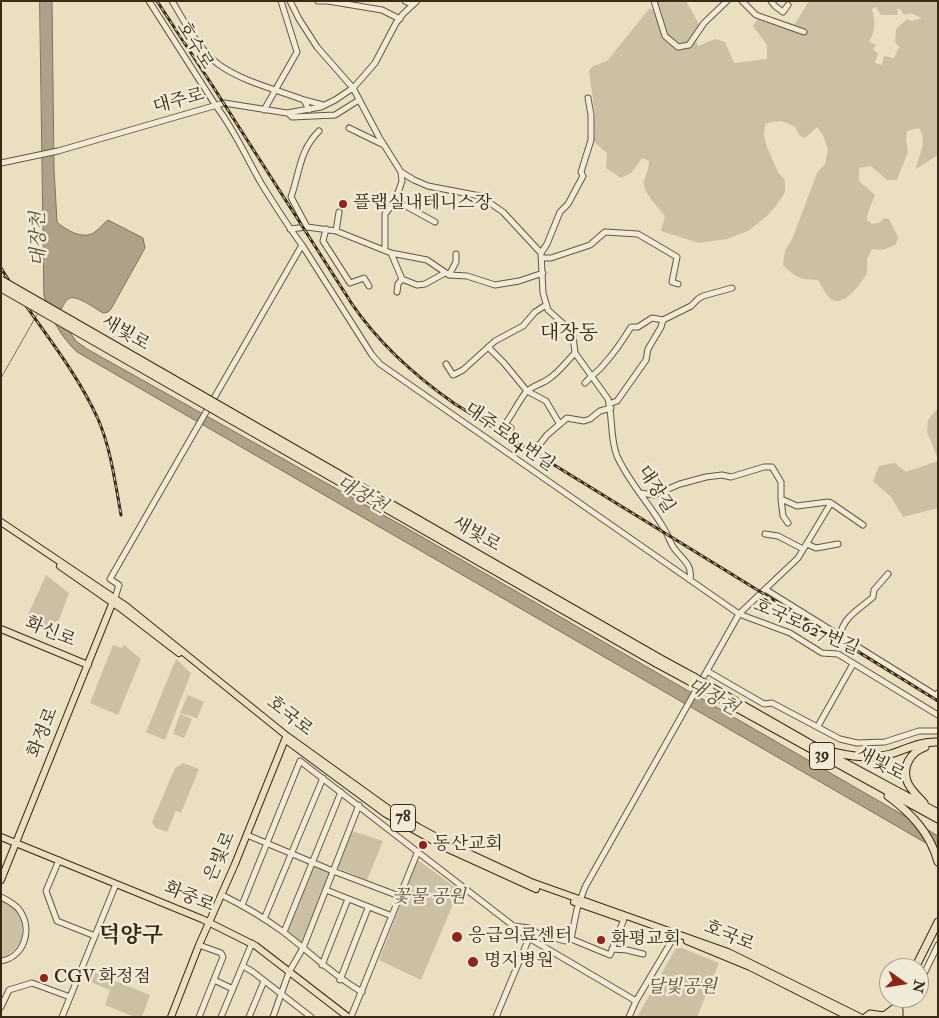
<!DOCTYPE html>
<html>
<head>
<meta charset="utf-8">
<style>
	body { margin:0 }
	#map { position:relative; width:939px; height:1018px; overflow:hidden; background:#eadfc1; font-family:"IM FELL Double Pica",serif }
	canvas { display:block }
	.frame { position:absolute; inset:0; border:2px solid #392a16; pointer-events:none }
	.north { position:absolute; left:879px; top:958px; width:50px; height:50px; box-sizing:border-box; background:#f1ead7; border:1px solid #a79d8a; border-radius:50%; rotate:103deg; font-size:14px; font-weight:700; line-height:20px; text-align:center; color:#392a16 }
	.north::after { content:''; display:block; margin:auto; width:18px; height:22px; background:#8f2418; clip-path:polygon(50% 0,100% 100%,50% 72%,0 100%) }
</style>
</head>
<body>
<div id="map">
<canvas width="939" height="1018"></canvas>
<div class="frame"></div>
<div class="north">N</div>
</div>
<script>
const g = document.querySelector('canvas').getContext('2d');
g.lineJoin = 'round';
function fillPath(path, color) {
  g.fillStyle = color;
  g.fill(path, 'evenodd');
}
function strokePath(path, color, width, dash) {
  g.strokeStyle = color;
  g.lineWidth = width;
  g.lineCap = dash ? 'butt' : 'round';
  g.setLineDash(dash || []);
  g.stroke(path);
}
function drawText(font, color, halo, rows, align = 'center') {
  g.font = font + ' "IM FELL Double Pica","Noto Serif KR",serif';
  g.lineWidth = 5;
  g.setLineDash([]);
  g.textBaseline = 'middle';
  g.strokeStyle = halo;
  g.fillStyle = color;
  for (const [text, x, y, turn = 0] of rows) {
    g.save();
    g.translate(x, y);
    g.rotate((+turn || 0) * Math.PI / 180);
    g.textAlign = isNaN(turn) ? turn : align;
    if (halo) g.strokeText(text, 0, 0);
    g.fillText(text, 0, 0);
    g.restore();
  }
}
fillPath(new Path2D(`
	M656,1H686L700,26L696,39L698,46L715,39L725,42L734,63L767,59V45L753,26L757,20L763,17L795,24L809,1H938V155L916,169C919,154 928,142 919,128L907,131L906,140L908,152L897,180H887L871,166L859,168V181L875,195L868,213L867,220L872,224L879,223L885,218L889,219L898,237L896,244C887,249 882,251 872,249L867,259V274C860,283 845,308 831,299C826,296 822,286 818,280C801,280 795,277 783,265L785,251L793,237L817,173L825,164L828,150L823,135L817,127L805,138L799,135L795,127C782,120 779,120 765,124L764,135L767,147L778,172L785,180V192L776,206L767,216L748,231L727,239L699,243L661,231L665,216C658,207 642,192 644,181C646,174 649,169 649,161L642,158L631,173L621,178L606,168L607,153L594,142L595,115L589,71L593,66L607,61L649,9H657ZM876,7L881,15H898L897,9H900L904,15L910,13L922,18L912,21L907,19L896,29L895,42L899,47L894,58L884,56L882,65L875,63L878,54L873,49L876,45L869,41C876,31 875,21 872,9Z
	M938,408V459L927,432L928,420Z
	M938,461V508L903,517L891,497L873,481L879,466L895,463L906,472Z
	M46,575L69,593L54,633L44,630L45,627L26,619Z
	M113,645L122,648L124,645L141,659L118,715L90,703Z
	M176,659L191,673L165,740L146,732Z
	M188,695L204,702L197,718L180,713Z
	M180,714L192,719L184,738L173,734Z
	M183,763L199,769L181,813L176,811L167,832L156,828L152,822L175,768Z
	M352,831L383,841L367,880L338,868Z
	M418,860L459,890L421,980L379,960Z
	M312,865L330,872L301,943L286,932Z
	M2,901C29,911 31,949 1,957Z
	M677,946L719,963L697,1017H637Z
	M90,971L150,995L142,1017H135L105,1005L110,990L86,980Z`), '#ccc0a4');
const water = new Path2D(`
	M40,1H52L54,169L57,222C67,231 85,241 96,231C101,227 103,224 108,220L143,238L145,248L111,309L108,312L103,313C96,309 77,295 70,298C65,300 63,307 60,311L71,334L76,341L87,349L410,530L903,815L938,836V850L77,352C60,336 51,318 44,296Z`);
fillPath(water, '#aea187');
strokePath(water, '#7f715a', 1);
strokePath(new Path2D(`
	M1,378L38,313`), '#7f715a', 1);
const minor = new Path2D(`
	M149,1L216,106C234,129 246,157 261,183C274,204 287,225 302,245L372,355L380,364L739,614L790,633L822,653L838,654L938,715
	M172,1C185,22 198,49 218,64C243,82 275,89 304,100L309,110
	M290,1L299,19L317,47L353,88L379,137L401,172L414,180L428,186L480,196L503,212L541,253L543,293L548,310L567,327L573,336L575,353L608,399C613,418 610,439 617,456C630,485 653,507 667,534C669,538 670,541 672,545C680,559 693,562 690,580
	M318,1H328L382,10L400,19
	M405,1L413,5
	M654,1L665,36L678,47L689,45L704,23L727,1
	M742,1L756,15L804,32
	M771,1L775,6L783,12L788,5
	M304,100L323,105
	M264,110L297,52L281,1
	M288,113L292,117L335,115L359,100
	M349,128L384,145
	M1,163L58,151L224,103L287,113L321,107L335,100L353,88L362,78L375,63L396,23L403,14L417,1
	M395,200L435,222
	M307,227L291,197C300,172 299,151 319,131
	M290,229L307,227L336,231L391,253L427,260L449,275L467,276L495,285L519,281L543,273
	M326,229L323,241L350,283L364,278L369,286
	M336,231L339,212
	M385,250V214L393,204L399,190L402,181L401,172
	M391,253L402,279L417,285L425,284L445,273
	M541,253L547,244L560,212L568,204L583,176L581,172L591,140V115L588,98
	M541,258H551L590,245L605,232L638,234L677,257L672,282L678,284
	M449,275L456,262V254
	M397,292L398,284L402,279
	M488,347L504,363L527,391L546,401L559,423
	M446,364L453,375L463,370L495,341L523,326L535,312L546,305
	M585,383C591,376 599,371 605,363C615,352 623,340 631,327H638L652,318L663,320L691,306L698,299L703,296L732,288
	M609,404L617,401L646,360L648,349L661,327L663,320
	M511,428L505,424C513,414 518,402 526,392C533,385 543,384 550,378C560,371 566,362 575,353
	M534,446L540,444L547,435L567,418L584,421L590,419L600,411L611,408
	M640,493L654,495L680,484L706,477L722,475L731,477L764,467H772L781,482V499L797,506L828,502L831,503L863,525
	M781,499L783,516L788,523
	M765,534L778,536L803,549
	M807,544L816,548L838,544
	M765,589L937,696L938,693
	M115,598L119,585L110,579L302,245
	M840,635C844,616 860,609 873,597L874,590L888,574
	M707,671L764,704L772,703L840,739L857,743L885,742L919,731H938
	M818,726L853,664
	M247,835L333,871L399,896
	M59,860L46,891L57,921L95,936
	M326,890L392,916
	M222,895C242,905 263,917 282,931C309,951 332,975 362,992
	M1,897C8,901 16,904 20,911C33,930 24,957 1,961
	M242,905L300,761L529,938L636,1001
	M264,919L323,778
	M514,926L529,928L537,933
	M284,932L341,792
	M529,938L537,933L565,941L571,939L577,909L585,887L739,614L798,558L831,503
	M571,939L610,955L624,919
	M199,945L221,953L223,957L199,1017
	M612,949L627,950L643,954
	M322,965L348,899
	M243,966L253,972L311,1017
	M214,980L233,989
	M340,980L368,908
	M919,984L938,945
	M1,1007L9,990L32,983L70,997
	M62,1017L116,884
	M221,1017L252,943
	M249,1017L264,981
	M273,1017L289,972L303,948L359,805
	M351,1017L418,851
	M496,1017L529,938
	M629,1017L636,1001L671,942L675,933`);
const major = new Path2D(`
	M1,522L126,606L287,736L390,810L418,827L451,845L531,882L728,952L860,1017
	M60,566L123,610L179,653
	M1,629L88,665
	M286,740L386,814L446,848L536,889
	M1,837L202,919L256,946L348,1017
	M1,880L114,599
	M574,902L623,919
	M687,941L750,967L849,1017
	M171,1017L199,945L235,864L286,737`);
const highway = new Path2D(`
	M659,658L694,677
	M656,663L691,682
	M709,686L821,750L938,813
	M706,691L938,819
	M828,751C850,756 869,760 891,754C906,749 922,741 938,742
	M888,796C912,814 930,833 938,862
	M924,803C918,796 910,790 907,781C902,766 911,752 925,747
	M915,968L938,922
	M866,1017L870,1014L884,1016L896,1007
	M891,1017L900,998
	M899,1017V1010`);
strokePath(minor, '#655741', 7);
strokePath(major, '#392a16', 8);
strokePath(highway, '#392a16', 9);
strokePath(minor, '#f1ead7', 5);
strokePath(major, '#eadfc1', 6);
strokePath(highway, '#eadfc1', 7);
const rail = new Path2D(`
	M157,1L212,85L352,304C380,345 415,376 455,404L938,701
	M1,268C32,319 73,364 98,419C111,449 115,482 121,515`);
strokePath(rail, '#392a16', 3);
strokePath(rail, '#f1ead7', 1, [4]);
const highwayBridge = new Path2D(`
	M1,280L659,658
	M1,288L656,663
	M694,677L709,686
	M691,682L706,691`);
strokePath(highwayBridge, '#392a16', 9, []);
strokePath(highwayBridge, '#eadfc1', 7);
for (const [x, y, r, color] of [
	[343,204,5,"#8f2418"],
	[423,845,5,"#8f2418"],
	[457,937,6,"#8f2418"],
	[601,940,5,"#8f2418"],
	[473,962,6,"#8f2418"],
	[44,978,5,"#8f2418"]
]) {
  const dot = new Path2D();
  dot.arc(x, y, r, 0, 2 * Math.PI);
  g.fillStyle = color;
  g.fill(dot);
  strokePath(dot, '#f1ead7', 2);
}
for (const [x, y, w] of [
	[822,756,25],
	[403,818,25]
]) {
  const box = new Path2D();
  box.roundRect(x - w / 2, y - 13.5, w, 27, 4);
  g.fillStyle = '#f1ead7';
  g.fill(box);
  strokePath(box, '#392a16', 1);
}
drawText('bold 16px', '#392a16', null, [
	["39",822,756],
	["78",403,818]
]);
drawText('18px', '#392a16', '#f1ead7', [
	["호수로",194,46,58],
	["대주로",179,102,-15],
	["새빛로",125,334,30],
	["대주로84번길",509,438,35],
	["대장길",655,490,57],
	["새빛로",476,535,30],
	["호국로627번길",806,628,24],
	["화신로",50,633,22],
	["호국로",289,717,38],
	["화정로",44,733,-68],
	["새빛로",880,765,28],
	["은빛로",221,857,-67],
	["화중로",189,898,22],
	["호국로",729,937,22]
]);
drawText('18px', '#392a16', '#f1ead7', [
	["플랩실내테니스장",353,204],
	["동산교회",433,845],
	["응급의료센터",468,937],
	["화평교회",611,940],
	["명지병원",484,962],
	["CGV 화정점",54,978]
], 'left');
drawText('italic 18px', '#5e503a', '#f1ead7', [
	["꽃물 공원",429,898],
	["달빛공원",682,988]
]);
drawText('italic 19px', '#5c4e38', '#f1ead7', [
	["대장천",40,239,-91],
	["대장천",361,496,30],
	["대장천",712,698,30]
]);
drawText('20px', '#392a16', '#f1ead7', [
	["대장동",569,335]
]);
drawText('bold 22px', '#392a16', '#f1ead7', [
	["덕양구",131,937]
]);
</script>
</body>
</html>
